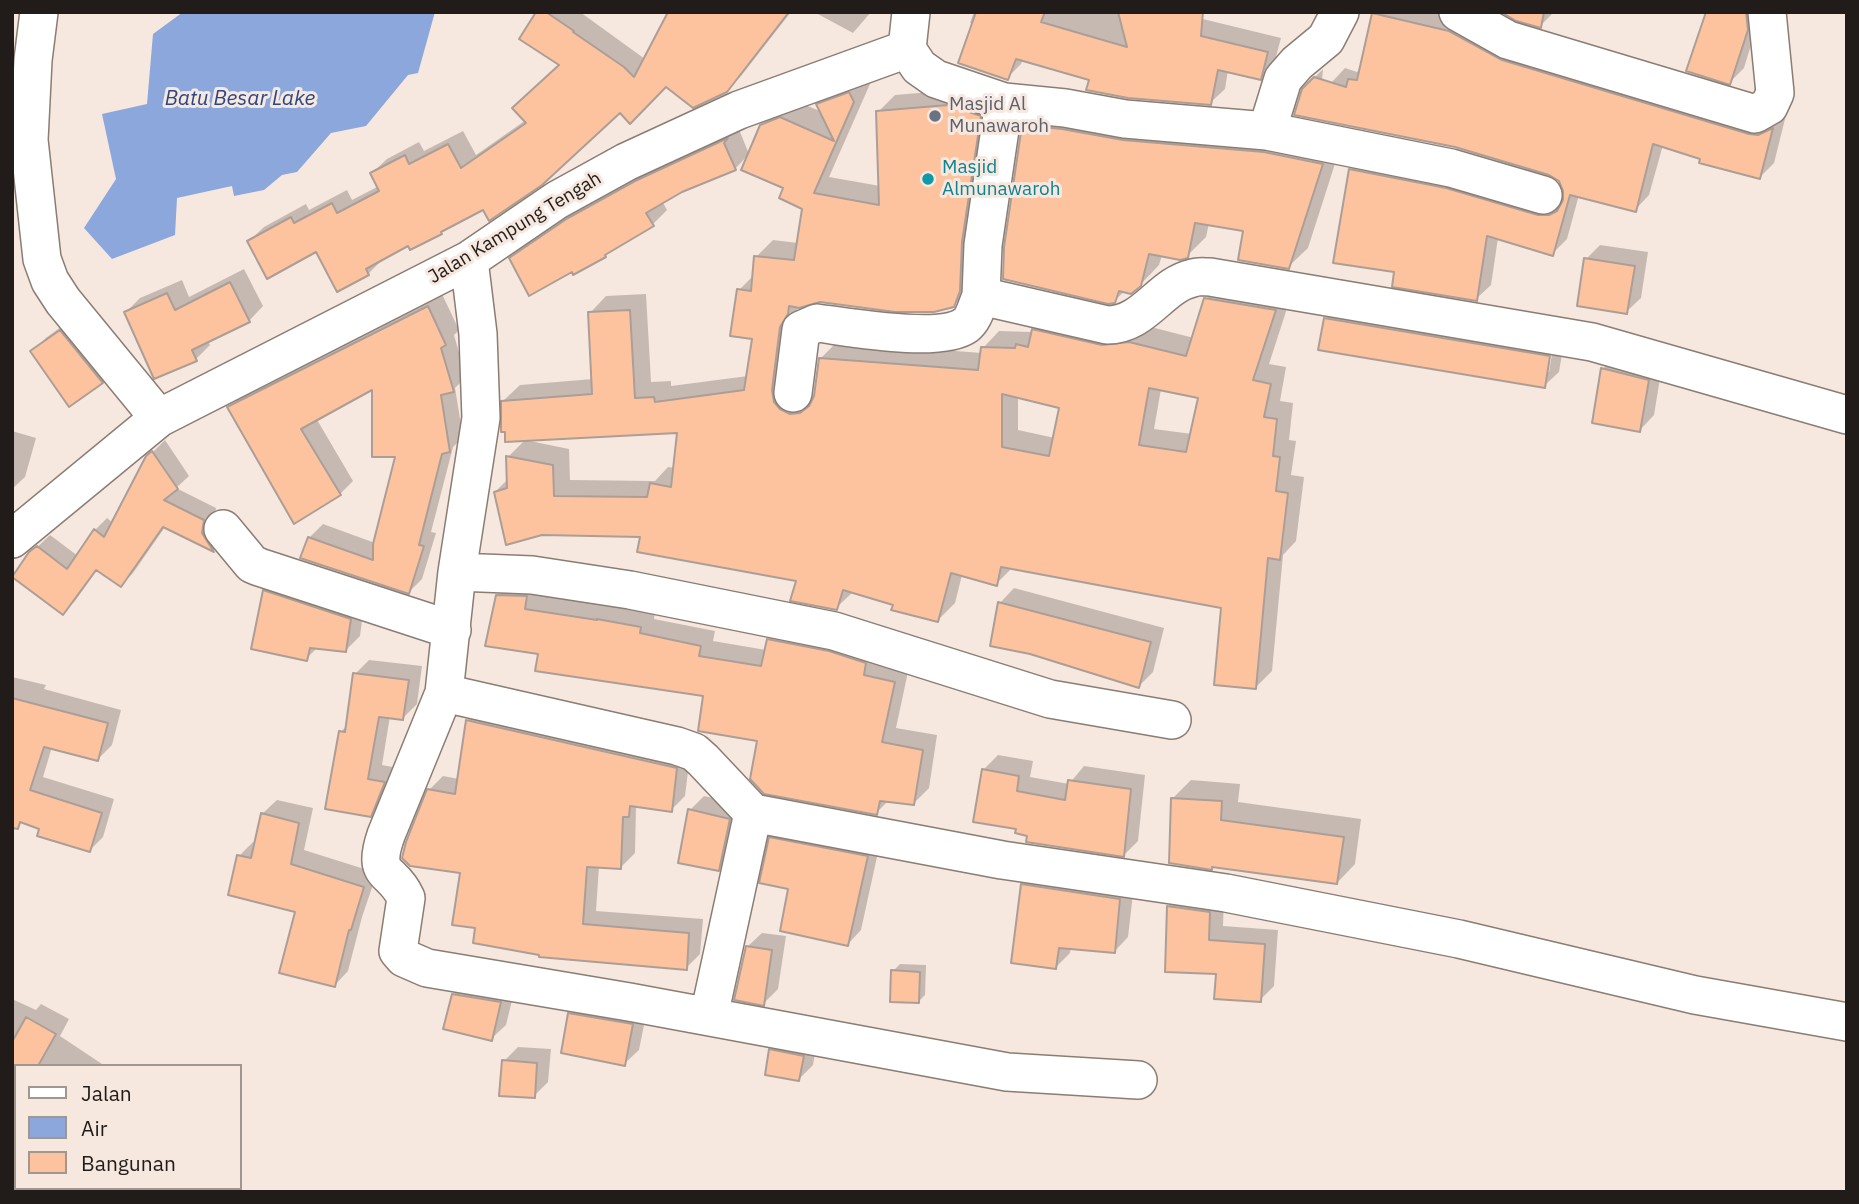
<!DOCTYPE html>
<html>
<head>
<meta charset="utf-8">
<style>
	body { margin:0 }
	#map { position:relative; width:1859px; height:1204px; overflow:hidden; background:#f7e8df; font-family:"IBM Plex Sans",sans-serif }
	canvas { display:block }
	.frame { position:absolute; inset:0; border:14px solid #211c19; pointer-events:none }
	.legend { position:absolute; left:14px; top:1064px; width:228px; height:126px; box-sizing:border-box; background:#f7e8df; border:2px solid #a19690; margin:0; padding:9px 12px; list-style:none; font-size:21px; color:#211c19 }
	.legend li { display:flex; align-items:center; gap:14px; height:35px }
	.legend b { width:35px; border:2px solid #a19690 }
</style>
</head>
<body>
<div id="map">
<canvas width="1859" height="1204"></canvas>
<div class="frame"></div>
<ul class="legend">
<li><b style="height:9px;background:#fff"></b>Jalan</li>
<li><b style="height:19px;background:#8ca7dc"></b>Air</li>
<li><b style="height:19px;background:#fdc39f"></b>Bangunan</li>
</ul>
</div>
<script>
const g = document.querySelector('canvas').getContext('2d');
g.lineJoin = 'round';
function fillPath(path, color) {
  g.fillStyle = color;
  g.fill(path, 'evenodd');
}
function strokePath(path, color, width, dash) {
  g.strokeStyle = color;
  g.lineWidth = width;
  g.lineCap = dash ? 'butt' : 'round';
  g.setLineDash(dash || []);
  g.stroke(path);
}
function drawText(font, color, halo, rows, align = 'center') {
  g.font = font + ' "IBM Plex Sans",sans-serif';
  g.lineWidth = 6;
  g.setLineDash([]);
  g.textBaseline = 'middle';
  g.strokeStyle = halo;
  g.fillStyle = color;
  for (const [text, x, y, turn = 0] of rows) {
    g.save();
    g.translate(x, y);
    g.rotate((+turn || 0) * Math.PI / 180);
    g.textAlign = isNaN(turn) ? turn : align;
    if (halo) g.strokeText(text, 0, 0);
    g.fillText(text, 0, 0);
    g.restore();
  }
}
fillPath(new Path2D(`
	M183,12H435L418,73L408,75L366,126L331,133L297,172L282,175L264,190L234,196L232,186L177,198L175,235L112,259L84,228L116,179L102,114L147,104L153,34Z`), '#8ca7dc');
fillPath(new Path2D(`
	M538,12H580L645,59L670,12H791L741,76L726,91L666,85L620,111L483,208L410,248L409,244L383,259L368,274L338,290L317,250L249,241L264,227L306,204L309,210L347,190L352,200L379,186L372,173L387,159L419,142L424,151L463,131L476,155L526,120L561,64Z
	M814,12H871L853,33Z
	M974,12H1174L1281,38L1274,64L1260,78L1228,70L1225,89L1210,103L1091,78L1023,59L1021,64L1007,78L974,24L970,23Z
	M1374,12H1444L1774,121L1786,115L1774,163L1760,177L1663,145L1649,195L1635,210L1579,195L1567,239L1552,254L1498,238L1491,285L1476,299L1395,271L1350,170L1365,155L1553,202L1565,201V190L1560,180L1550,173L1331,83L1345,68L1357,72L1362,67Z
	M1505,12H1554L1540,26Z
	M1708,12H1761L1744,68L1729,83Z
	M1323,69L1320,101L1311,81Z
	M866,77L870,84L829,177L880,186L878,112L895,95L966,89L996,100L970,289L953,306L820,300L798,306L788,373L807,398L815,397L820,359L837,342L982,353L983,348L999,331L1031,332L1050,313L1147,326L1194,338L1206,299L1223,282L1292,293L1269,364L1286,367L1280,401L1293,403L1289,440L1296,441L1291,475L1304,477L1296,541L1283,555L1272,671L1256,687L1223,607L1013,567L996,584L962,575L955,603L938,620L854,591L836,608L798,579L495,492L508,479V457L525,440L569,449L570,480L655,481L668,467L675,468L679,431L503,401L520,385L593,379L590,313L606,296L646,294L651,382L671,381V386L748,376L754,338L739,290L754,275L756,257L773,240L798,243L804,208L786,187L761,126L779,109L798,102L822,112L819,105L835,88ZM1161,389L1200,397L1192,434L1154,429ZM1018,396L1062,406L1055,438L1018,430Z
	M1043,107L1341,145L1308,248L1288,267L1245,230L1209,223L1206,237L1187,256L1162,255L1159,265L1140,285L1125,291L1114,301L1024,126Z
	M738,127L749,154L735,169L681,190L662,201L667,210L653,224L614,247L605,256L573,270L511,259L525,244L584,204L652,167Z
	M1600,245L1648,252L1641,298L1626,312L1586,259Z
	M244,269L263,306L249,321L208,341L210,345L196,359L126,312L140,298L182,280L189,297Z
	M442,294L459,330L454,335L466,377L455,388L463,437L453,447L431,532L436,533L422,579L409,592L309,538L323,524L375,543L397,455L374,387L316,418L353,481L340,494L230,407L243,394Z
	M1340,304L1564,342L1559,372L1544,386L1326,319ZM1550,347L1553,348L1549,372H1546Z
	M75,317L116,368L102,382L69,405L32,351L47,337Z
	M1617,354L1662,366L1654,415L1640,430L1603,369Z
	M12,431L36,438L25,477L12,489Z
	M165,440L189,476L176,488L216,508L214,520L225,538L214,550L165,527L133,573L121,585L98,569L75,601L63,613L31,553L50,535L78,556L95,530L107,518L113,523L148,457Z
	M279,577L364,605L360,636L346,650L318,647L306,659L265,591Z
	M513,580L541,581L539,595L613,606L614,604L655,612L654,619L715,631L713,641L766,650L768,640L783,625L909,667L896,728L937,735L929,788L914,803L889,800L876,813L759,740L705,694L540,653L498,595Z
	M1014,588L1164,628L1153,672L1139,686L1030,652L1000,603Z
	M369,660L422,666L417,704L403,718L390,716L382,765L398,768L385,800L370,815L341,732L348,724L355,674Z
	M12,677L46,685L44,689L121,710L112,745L98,759L52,747L43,777L114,799L103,837L90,850L41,828L12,818Z
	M482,706L690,755L685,796L671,810L638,806L636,808L635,853L621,867L599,866L596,911L703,919L700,954L686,968L477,927L462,871L429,790L443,776L459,779L468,720Z
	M998,755L1033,761L1030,777L1069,784L1084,766L1145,775L1138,841L1124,855L1029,834L1018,828L984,769Z
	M1191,780L1240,784L1238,802L1361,819L1355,864L1337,883L1214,865L1211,868L1173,798Z
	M704,796L744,805L733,855L718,869L690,810Z
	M277,800L313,808L304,850L377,873L362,917L348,971L334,986L297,910L239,856L253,842H256L262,814Z
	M785,825L880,843L861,930L848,944L790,888L771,838Z
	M1037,870L1134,885L1128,937L1114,952L1071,947L1070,953L1056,967L1022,885Z
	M1183,892L1224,898L1223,926L1278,930L1274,986L1260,1000L1218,972L1169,906Z
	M762,933L786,936L778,989L763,1004L747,947Z
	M900,964L926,965L925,995L918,1002L893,971Z
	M468,980L515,988L506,1025L491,1039L454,994Z
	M12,999L36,1010L41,1004L69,1019L60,1036L105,1066H16V1096L12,1094Z
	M585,1000L647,1010L639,1050L624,1064L570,1014Z
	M785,1036L817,1042L813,1065L799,1079L771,1050Z
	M518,1047L551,1049L548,1082L534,1096L504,1061Z
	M12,1131L16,1134V1188H62L60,1192H12Z`), '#0003');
const building = new Path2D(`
	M536,12H546L574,31L573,32L624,67L634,77L668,12H789L727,92L693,108L666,87L630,124L620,113L542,185L489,221L483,210L441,232L442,234L410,250L408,246L366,269L369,275L337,292L316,252L267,279L247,241L291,217L294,223L332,203L337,213L379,191L370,173L405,155L409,164L448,144L461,168L526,123L512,108L559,65L519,39Z
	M976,12H1045L1041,22L1127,47L1118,12H1203L1201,36L1268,52L1261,80L1218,70L1211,105L1128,98L1086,90L1089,80L1016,59L1008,80L958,63Z
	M1501,12H1544L1541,28L1516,21Z
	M1706,12H1746L1748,30L1730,85L1686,71Z
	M1372,13L1449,31L1502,60L1749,134L1758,135L1773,128L1760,179L1699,163L1700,159L1653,144L1636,212L1570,195L1553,256L1487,236L1477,301L1392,287L1394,272L1333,263L1349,169L1446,188L1538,215H1549L1557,211L1563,200V191L1559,181L1549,175L1455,147L1294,115L1302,89L1314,77L1346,87L1348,79L1357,80Z
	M849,92L854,102L814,193L879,205L876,111L948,105L981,116L962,242L960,291L954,307L934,312H895L820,302L799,308L789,306L788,314L780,327L772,390L774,402L780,409L790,414L800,413L809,406L814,396L819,358L978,370L981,347L1015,348L1016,344L1028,347L1032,329L1102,345L1129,342L1186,356L1204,298L1276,310L1253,380L1271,384L1264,417L1277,419L1273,456L1280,457L1276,491L1288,493L1280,560L1268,558L1256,689L1214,685L1221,608L1001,567L997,586L951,573L938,622L891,610L893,605L843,590L837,610L790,601L796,581L637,552L640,537L542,535L506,545L494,492L507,488L506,456L553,465L554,496L647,497L650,483L671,487L677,433L505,442V432H501V401L592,394L588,312L630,310L635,398L654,397L655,402L744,390L752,339L730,336L737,289L751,291L754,256L794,260L802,209L779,198L783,188L741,170L760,125L780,117L834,141L816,104ZM1149,388L1198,398L1186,452L1139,445ZM1002,394L1059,408L1049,456L1002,447Z
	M1022,125L1062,129L1123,140L1264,152L1323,164L1289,269L1238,260L1243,231L1195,223L1188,258L1180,260L1149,254L1141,286L1131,294L1119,291L1115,303L1108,304L1003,279L1004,247Z
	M728,138L724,143L736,170L682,192L646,213L654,226L605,255L606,257L573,275L572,272L529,296L509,258L568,218L635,181Z
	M1584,258L1635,266L1627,314L1577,306Z
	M230,282L250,322L192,350L197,361L154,379L124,312L167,293L175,310Z
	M428,306L446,345L441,348L454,392L441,395L450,452L442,454L419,545L424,546L409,594L300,558L308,537L373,560V544L395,457H372V390L301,429L341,495L294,524L227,407Z
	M1324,318L1550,356L1545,388L1318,350Z
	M60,330L103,383L69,407L30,351Z
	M1601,368L1649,380L1640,432L1592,423Z
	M152,451L178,489L164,500L204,520L202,533L214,552L163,527L121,587L96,570L63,615L12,577L29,552L37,546L67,569L94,529L104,537L146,456Z
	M263,590L351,619L346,652L310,648L307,661L251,649Z
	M496,595L527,596L525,609L597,620V619L641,627L640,633L701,646L699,656L761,666L767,639L829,651L866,663L864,675L895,682L882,742L923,750L914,805L880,801L877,815L764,794L750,779L757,741L698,731L703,696L535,671L538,654L485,646Z
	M998,602L1151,642L1139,688L1030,654L990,646Z
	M353,673L409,680L403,720L379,717L368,779L385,782L371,817L325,809L339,731L345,732Z
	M12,698L108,723L98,761L44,747L30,790L102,813L90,852L37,836L39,829L20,822L18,829L12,828Z
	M466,720L677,768L672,812L630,806L629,817H623L621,869L587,867L583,924L689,933L687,970L539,957V955L473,943L475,928L452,925L460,873L410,866L402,858L406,842L427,789L455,794Z
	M982,769L1019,776L1017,791L1065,800L1068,780L1131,789L1124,857L1026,842L1027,836L1015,833L1016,829L973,822Z
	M1171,798L1222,801L1221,820L1344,837L1337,884L1212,867V870L1169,863Z
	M688,809L730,819L719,871L678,863Z
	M261,813L299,823L291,864L364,887L351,930H349L335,987L279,973L295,912L228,895L237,855L251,858Z
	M769,837L868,856L848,946L780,931L788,889L759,883Z
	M1021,884L1120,899L1115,953L1059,948L1056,969L1011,963Z
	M1167,906L1210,912L1209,940L1265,944L1261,1002L1214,999L1216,974L1165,972Z
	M746,946L772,950L764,1006L734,1000Z
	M891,970L920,972L919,1003L890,1002Z
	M452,994L501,1002L492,1041L443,1029Z
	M568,1013L633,1024L625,1066L561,1053Z
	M26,1017L56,1034L38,1066H12V1042Z
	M769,1049L804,1056L799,1081L765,1075Z
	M502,1060L537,1063L535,1098L499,1096Z`);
fillPath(building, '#fdc39f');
strokePath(building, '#ac9e96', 2);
const street = new Path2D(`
	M39,12L33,60L29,140L42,259L50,281L63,301L159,418
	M1458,12L1508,40L1755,114L1769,106L1775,93L1767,12
	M907,49L919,67L936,79L1004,102L983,245L981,296L1107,325C1145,325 1160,285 1193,278C1198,276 1204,277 1210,277L1592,342L1847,415
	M1004,102L1065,108L1125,119L1267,131L1451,168L1543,195
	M1267,131L1283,79L1297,63L1326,39L1340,12
	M469,260L478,334L481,418L457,572L444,693L386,835C371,879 392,867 406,898L398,951L404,958L427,968L629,1002L1007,1072L1138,1080
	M793,393L801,330L817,323C849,327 940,344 966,325C974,319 977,305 981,296
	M223,529L252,564L259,567L452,630
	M12,539L159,418L469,260L557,200L626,162L739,110L907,49L911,12
	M457,572L532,575L630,590L834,631L1050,699L1172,720
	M444,693L677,746L694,752L703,760L753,813L1002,860L1226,893L1459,939L1695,995L1847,1022
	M709,1016L753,813
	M12,1134L16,1135`);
strokePath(street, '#8a7d74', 40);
strokePath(street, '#fff', 37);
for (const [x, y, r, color] of [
	[935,116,7,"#6b7280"],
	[928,179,7,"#0f9aa8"]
]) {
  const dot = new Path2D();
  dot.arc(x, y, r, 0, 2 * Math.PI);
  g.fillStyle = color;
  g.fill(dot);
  strokePath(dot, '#f7e8df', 2.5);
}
drawText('19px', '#5b616d', '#f7e8df', [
	["Masjid Al",949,105],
	["Munawaroh",949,127]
], 'left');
drawText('19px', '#0d838f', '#f7e8df', [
	["Masjid",942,168],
	["Almunawaroh",942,190]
], 'left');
drawText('19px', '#211c19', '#f7e8df', [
	["Jalan Kampung Tengah",515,228,-31]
]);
drawText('italic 21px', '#294787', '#f7e8df', [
	["Batu Besar Lake",240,99]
]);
</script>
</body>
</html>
